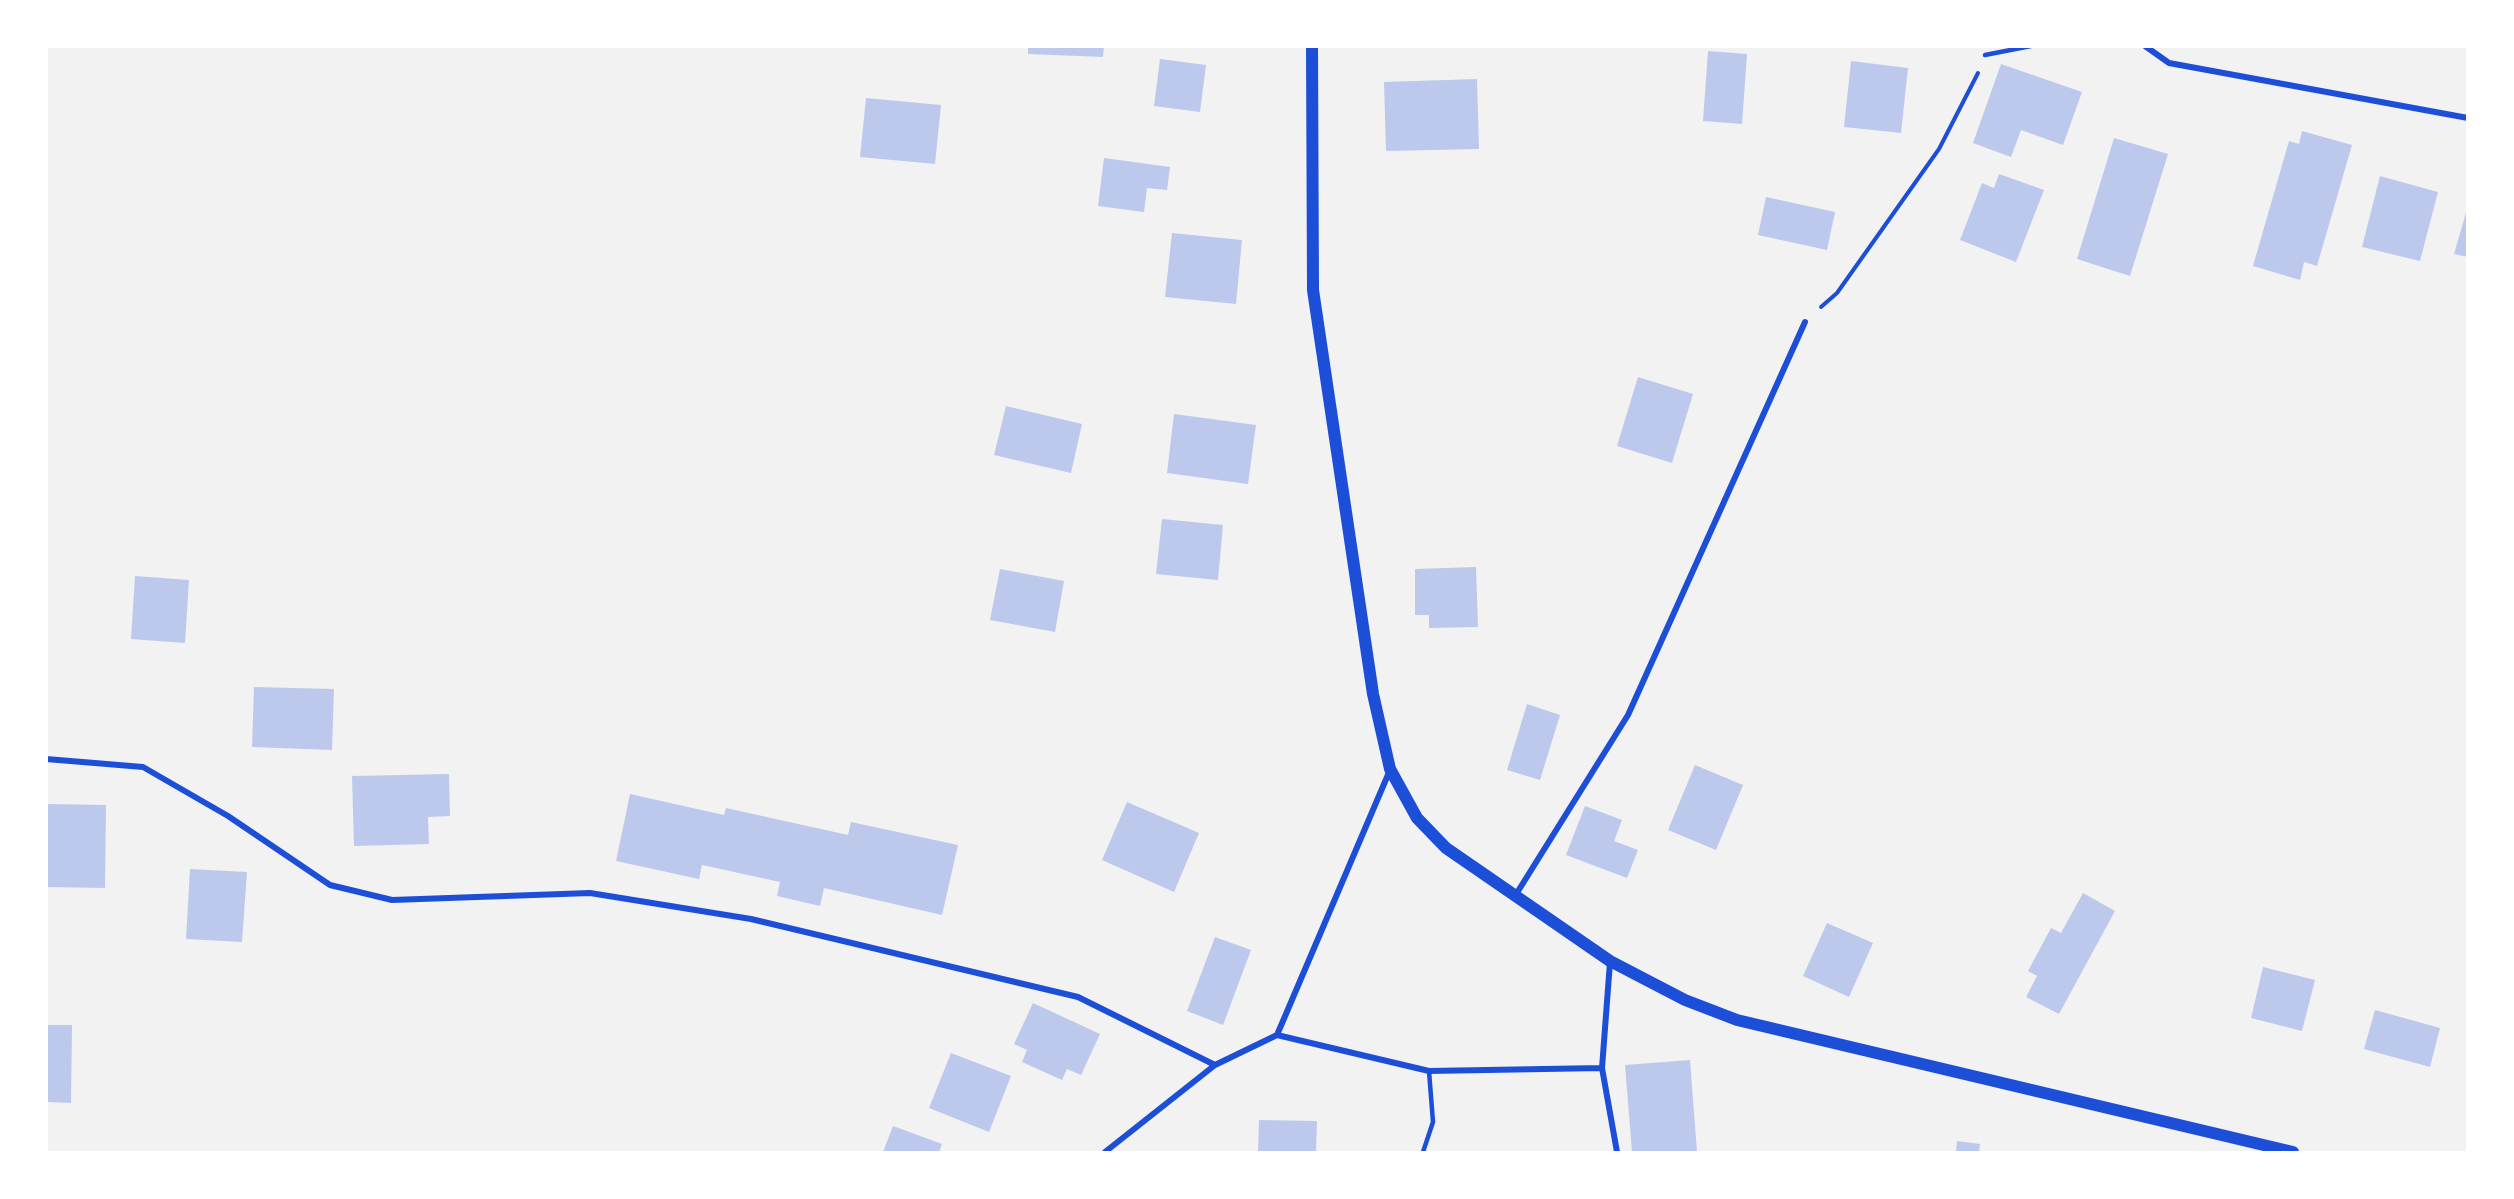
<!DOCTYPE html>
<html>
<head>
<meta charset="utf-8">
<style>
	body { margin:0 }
	#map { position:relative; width:2514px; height:1199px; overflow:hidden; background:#f2f2f2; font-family:"PT Sans Narrow",sans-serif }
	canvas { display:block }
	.frame { position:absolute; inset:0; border:48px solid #fff; pointer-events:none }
</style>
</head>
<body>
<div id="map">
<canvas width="2514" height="1199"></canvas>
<div class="frame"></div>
</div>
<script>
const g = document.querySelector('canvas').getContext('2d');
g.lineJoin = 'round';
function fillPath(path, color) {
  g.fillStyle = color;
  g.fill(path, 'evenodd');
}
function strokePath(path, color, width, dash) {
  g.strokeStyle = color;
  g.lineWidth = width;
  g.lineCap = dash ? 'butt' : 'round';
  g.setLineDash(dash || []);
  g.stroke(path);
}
fillPath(new Path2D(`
	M1028,46H1104L1103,57L1028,54Z
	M1708,51L1747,54L1742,124L1703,121Z
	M1160,59L1206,65L1200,112L1154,106Z
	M1851,61L1908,68L1901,133L1844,127Z
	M2001,64L2082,92L2063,145L2021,130L2011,157L1973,143Z
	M1477,79L1479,149L1386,151L1384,82Z
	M866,98L941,105L935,164L860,157Z
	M2302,131L2352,145L2317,266L2304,262L2300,280L2253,266L2289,141L2299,144Z
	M2114,138L2168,154L2130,276L2077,259Z
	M1104,158L1170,167L1167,190L1147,188L1144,212L1098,206Z
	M1999,174L2044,190L2016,262L1960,240L1982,183L1994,188Z
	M2380,176L2438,192L2420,261L2362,247Z
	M1766,197L1835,212L1827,250L1758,235Z
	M2467,209H2468V257L2454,254Z
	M1172,233L1242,240L1236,304L1165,297Z
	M1638,377L1693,394L1672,463L1617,446Z
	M1006,406L1082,424L1071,473L994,455Z
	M1174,414L1256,425L1248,484L1167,473Z
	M1162,519L1223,525L1218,580L1156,574Z
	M1476,567L1478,627L1429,628V615H1415V569Z
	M1000,569L1064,581L1055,632L990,620Z
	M135,576L189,580L185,643L131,639Z
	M254,687L334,689L332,750L252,747Z
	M1527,704L1560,715L1540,780L1507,770Z
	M1695,765L1743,785L1716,850L1668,830Z
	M449,774L450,816L428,817L429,844L354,846L352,776Z
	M630,794L724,815L726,808L848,835L851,822L958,845L942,915L824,888L820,906L777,896L780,882L702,865L699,879L616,861Z
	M1127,802L1199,833L1174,892L1102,860Z
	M46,804L106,805L105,888L46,887Z
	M1585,806L1622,820L1614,841L1638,850L1627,878L1566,855Z
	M190,869L247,872L242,942L186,939Z
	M2083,893L2115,911L2059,1014L2026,997L2037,976L2028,971L2051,928L2061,933Z
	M1827,923L1873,943L1849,997L1803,976Z
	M1215,937L1251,950L1223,1025L1187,1011Z
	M2263,967L2315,980L2302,1031L2251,1018Z
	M1033,1003L1100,1034L1081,1075L1067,1069L1062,1080L1022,1062L1027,1050L1014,1044Z
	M2375,1010L2440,1028L2430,1067L2364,1049Z
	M46,1025H72L71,1103L46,1102Z
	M951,1053L1011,1076L989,1132L929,1108Z
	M1690,1060L1697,1152H1632L1625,1065Z
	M1259,1120L1317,1121L1316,1152H1258Z
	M893,1126L942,1144L939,1152H883Z
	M1957,1141L1980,1144L1979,1152H1956Z`), '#bdc9ec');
strokePath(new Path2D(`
	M1821,307L1837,293L1939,149L1978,73`), '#1d4ed8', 4);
strokePath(new Path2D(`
	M1985,55L2031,46
	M1423,1152L1433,1122L1429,1071`), '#1d4ed8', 4.5);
strokePath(new Path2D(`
	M2145,46L2169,63L2468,118
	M46,759L143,767L228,816L330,885L392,900L590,893L751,919L1078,997L1215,1065
	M1390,770L1277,1035L1429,1071L1602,1068
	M1515,896L1628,715L1805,322
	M1610,962L1602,1068L1617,1152
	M1105,1152L1215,1065L1277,1035`), '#1d4ed8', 6);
strokePath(new Path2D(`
	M1312,46L1313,290L1373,694L1390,769L1417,818L1446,848L1610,961L1685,1000L1737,1020L2293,1152`), '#1d4ed8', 12);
</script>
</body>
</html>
